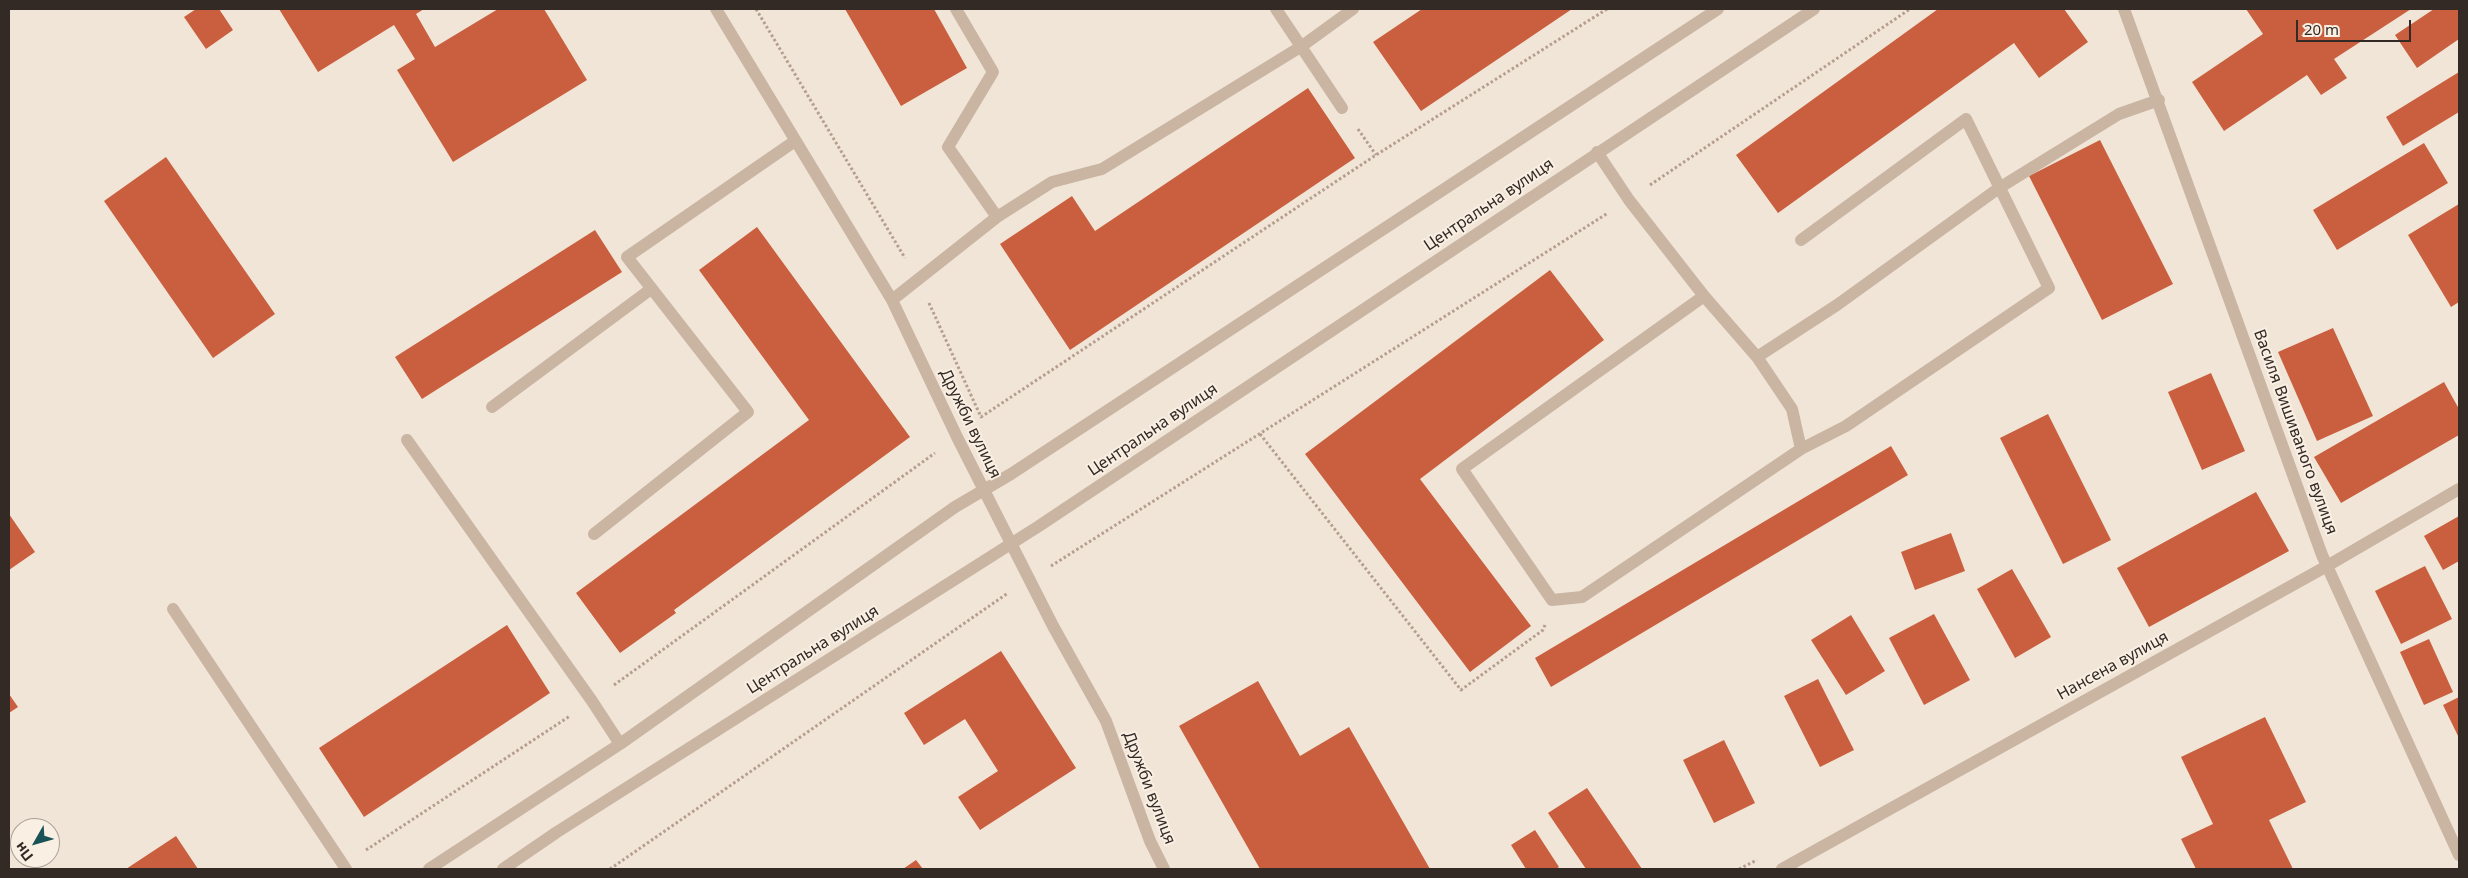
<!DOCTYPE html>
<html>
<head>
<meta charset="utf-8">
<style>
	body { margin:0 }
	#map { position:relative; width:2468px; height:878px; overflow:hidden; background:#f1e5d7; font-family:"Noto Sans",sans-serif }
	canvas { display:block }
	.frame { position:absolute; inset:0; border:10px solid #342a25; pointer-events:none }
	.north { position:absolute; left:10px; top:818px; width:50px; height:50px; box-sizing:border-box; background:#f9efe3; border:1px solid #aaa097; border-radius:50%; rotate:232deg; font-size:14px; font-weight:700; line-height:20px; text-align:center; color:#342a25 }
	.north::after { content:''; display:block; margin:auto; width:18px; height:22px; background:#1a5357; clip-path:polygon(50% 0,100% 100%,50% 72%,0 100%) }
	.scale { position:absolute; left:2296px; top:20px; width:115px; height:22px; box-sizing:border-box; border:2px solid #342a25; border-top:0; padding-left:6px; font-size:15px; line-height:18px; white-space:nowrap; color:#342a25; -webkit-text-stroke:4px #f9efe3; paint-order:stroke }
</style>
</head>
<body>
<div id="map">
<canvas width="2468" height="878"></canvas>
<div class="frame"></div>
<div class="north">Пн</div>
<div class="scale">20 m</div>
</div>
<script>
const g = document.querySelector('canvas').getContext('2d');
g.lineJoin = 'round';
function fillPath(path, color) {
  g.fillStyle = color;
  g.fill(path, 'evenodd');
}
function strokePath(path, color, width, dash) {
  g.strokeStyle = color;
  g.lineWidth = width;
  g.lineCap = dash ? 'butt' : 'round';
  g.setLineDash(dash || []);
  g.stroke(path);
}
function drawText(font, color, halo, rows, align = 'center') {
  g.font = font + ' "Noto Sans",sans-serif';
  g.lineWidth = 4;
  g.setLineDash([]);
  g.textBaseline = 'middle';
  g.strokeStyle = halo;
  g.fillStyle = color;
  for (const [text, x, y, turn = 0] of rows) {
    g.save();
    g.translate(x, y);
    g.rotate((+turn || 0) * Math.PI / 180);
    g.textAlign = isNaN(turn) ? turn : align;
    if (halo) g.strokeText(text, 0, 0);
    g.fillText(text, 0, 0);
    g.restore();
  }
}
fillPath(new Path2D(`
	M196,9H219L233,30L206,49L184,17Z
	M279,9H424L416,14L435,47L498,9H544L587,80L453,162L397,70L415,59L394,25L318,72Z
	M845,9H934L967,68L901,106Z
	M1422,9H1572L1421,111L1373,42Z
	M1938,9H2064L2088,42L2039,78L2014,43L1778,213L1736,155Z
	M2246,9H2411L2334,59L2347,78L2321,95L2307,75L2224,131L2192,82L2263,34Z
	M2434,9H2459V39L2417,68L2395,35Z
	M2459,72V112L2403,146L2386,117Z
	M1308,88L1355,158L1070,350L1000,244L1072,196L1095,231Z
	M2100,140L2173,284L2102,320L2029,176Z
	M2424,143L2448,183L2337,250L2313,210Z
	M166,157L275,314L213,358L104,201Z
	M2459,204V302L2451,307L2408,235Z
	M757,227L910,437L674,610L676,613L620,653L576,593L809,420L699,270Z
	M595,230L622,272L422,399L395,357Z
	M1550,270L1604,340L1420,479L1531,626L1470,672L1305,454Z
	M2333,328L2373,416L2317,441L2278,352Z
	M2211,373L2245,451L2202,470L2168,392Z
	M2444,382L2459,409V435L2341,503L2314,457Z
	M2048,414L2111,540L2063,564L2000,438Z
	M1891,446L1908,475L1551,687L1535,658Z
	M2256,492L2289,551L2149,627L2117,568Z
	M9,514L35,552L9,570Z
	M2459,516V561L2443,570L2424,536Z
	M1951,533L1965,571L1915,590L1901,552Z
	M2425,566L2452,619L2401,644L2375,591Z
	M2012,569L2051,637L2015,658L1977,589Z
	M1934,614L1970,680L1924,705L1889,638Z
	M1851,615L1885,671L1846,695L1811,640Z
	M507,625L550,693L364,817L319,748Z
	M2429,639L2453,692L2424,705L2400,652Z
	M1001,651L1076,768L980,830L958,797L998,771L965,719L924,745L904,713Z
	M1818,679L1854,750L1820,767L1784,696Z
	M1258,681L1300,756L1349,727L1430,869H1260L1179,726Z
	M9,694L18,707L9,713Z
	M2459,697V738L2443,705Z
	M2265,717L2306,802L2269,820L2293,869H2196L2181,839L2213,824L2181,757Z
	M1724,740L1755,803L1714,823L1683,760Z
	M1587,788L1642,869H1586L1548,813Z
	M1535,830L1559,867L1556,869H1526L1511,845Z
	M176,836L198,869H126Z
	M916,860L923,869H903Z`), '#c95f3e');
strokePath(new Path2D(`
	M756,9L905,258
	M1358,129L1376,155
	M1650,185L1910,9
	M929,303L981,417L1376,155L1607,9
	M1260,434L1461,690L1543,630L1545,625
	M1051,566L1608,213
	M614,685L935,453
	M366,850L570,716
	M610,869L1008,593
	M1739,869L1757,860`), '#b59e8e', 3, [2.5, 2.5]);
strokePath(new Path2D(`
	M716,9L892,300L957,437L1053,626L1106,721L1150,841L1164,869
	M956,9L993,72L948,147L997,217
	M1276,9L1342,108
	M2124,9L2322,555L2459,855
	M1597,152L1629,200L1704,296L1757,357L1792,409L1801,449L1582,597L1552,600L1462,469L1704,296
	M1801,240L1966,119L2049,288L1846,426L1801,449
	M892,300L997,217L1052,182L1102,169L1302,46L1353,9
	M1757,357L1837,305L1999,188L2119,114L2159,100
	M492,407L651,289
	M407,440L592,701L620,744
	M594,534L748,412L627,257L795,141
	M173,609L346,869
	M429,869L620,744L955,507L1011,474L1718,9
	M503,869L557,832L1039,526L1814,9
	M1782,869L2327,566L2459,489`), '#cab5a3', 12);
drawText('16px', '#342a25', '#f9efe3', [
	["Центральна вулиця",1489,205,-34],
	["Дружби вулиця",970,424,64],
	["Центральна вулиця",1153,430,-34],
	["Василя Вишиваного вулиця",2295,432,70],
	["Центральна вулиця",813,650,-32],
	["Нансена вулиця",2113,666,-29],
	["Дружби вулиця",1149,788,69]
]);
</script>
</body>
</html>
